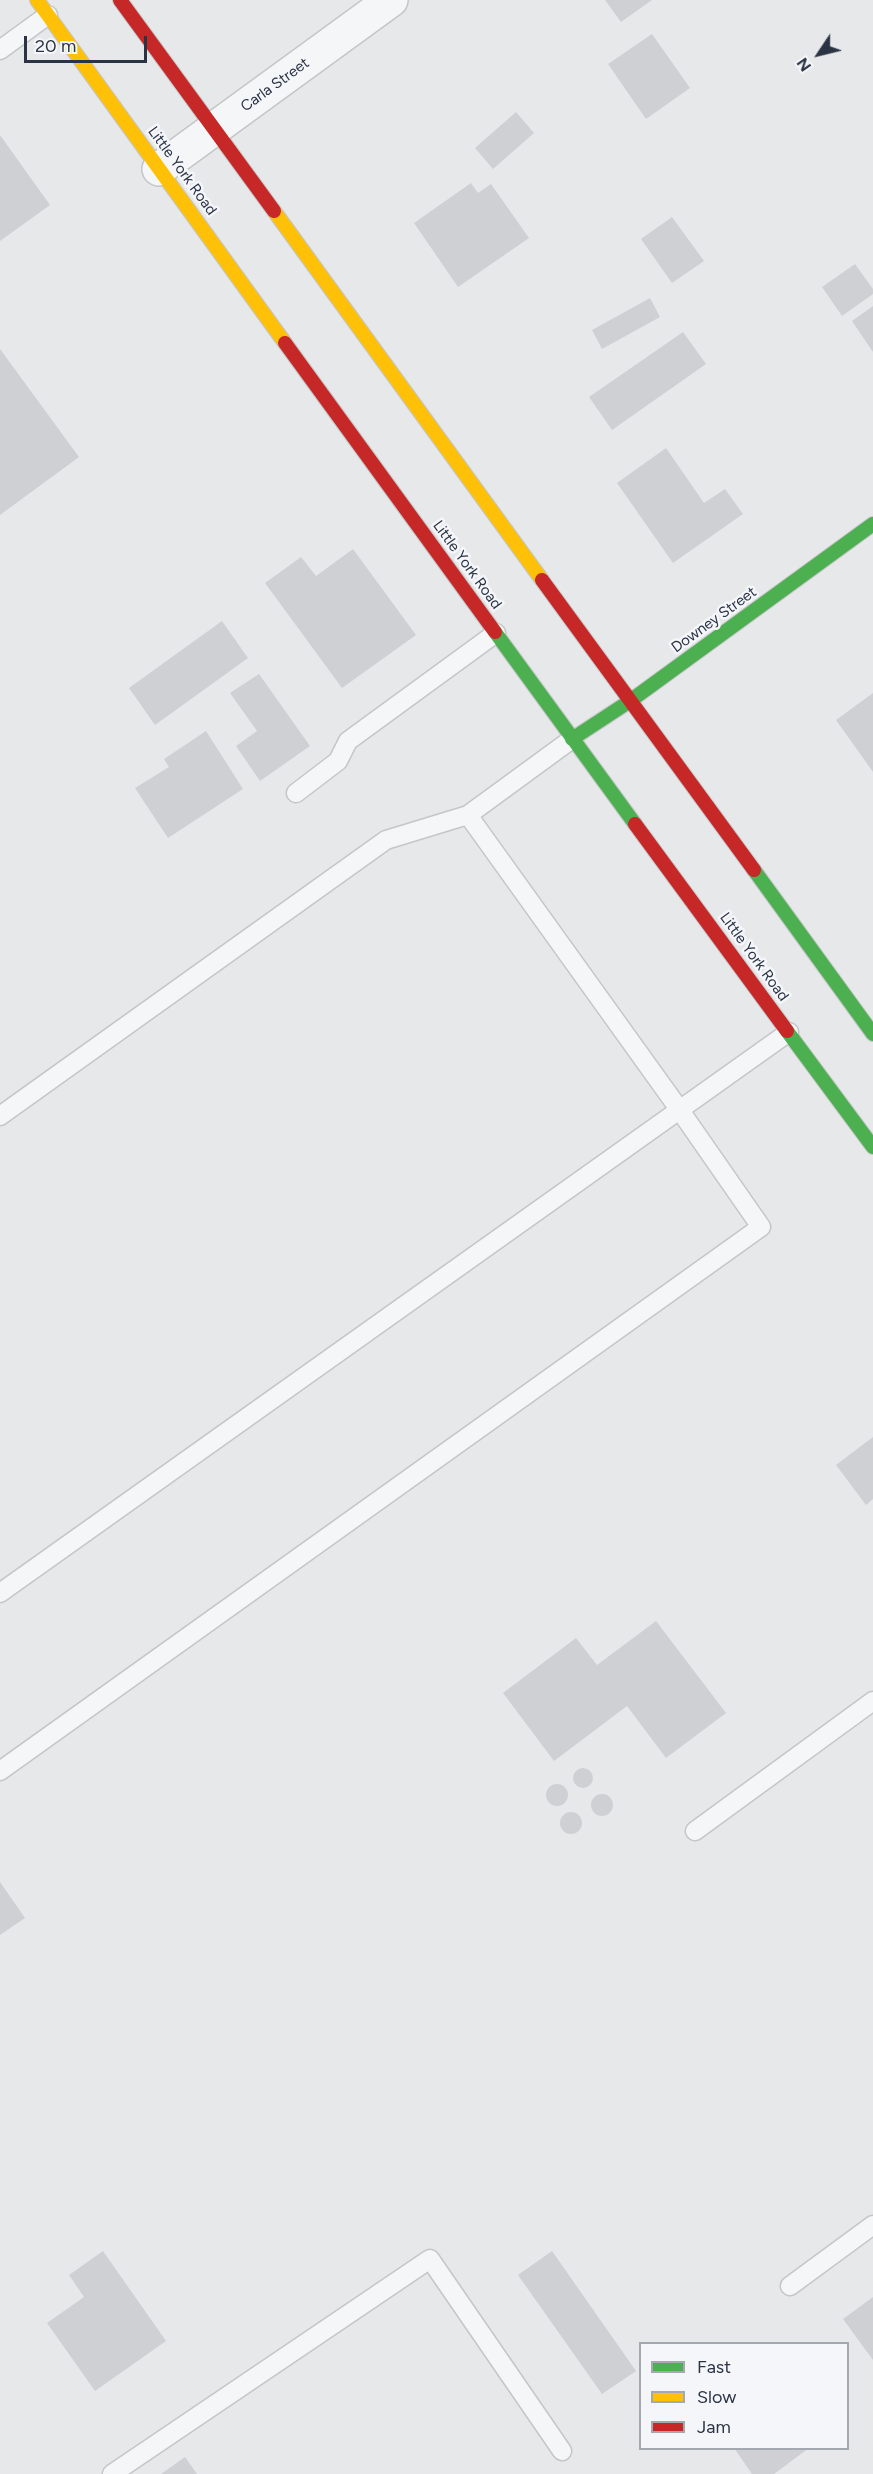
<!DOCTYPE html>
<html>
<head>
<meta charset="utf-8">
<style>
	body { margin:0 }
	#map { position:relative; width:873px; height:2474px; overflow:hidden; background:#e6e8ea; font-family:Figtree,sans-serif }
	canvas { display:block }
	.legend { position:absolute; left:639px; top:2342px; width:210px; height:108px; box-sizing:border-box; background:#f4f6f9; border:2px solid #a4a8b1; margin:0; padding:8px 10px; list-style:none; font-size:18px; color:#2b3445 }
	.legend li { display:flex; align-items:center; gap:12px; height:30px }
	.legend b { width:30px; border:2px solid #a4a8b1 }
	.north { position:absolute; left:789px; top:24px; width:60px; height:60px; -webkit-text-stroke:4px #f4f6f9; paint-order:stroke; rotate:235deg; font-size:16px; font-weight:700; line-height:24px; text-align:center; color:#2b3445 }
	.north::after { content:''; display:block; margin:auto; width:21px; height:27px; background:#2b3445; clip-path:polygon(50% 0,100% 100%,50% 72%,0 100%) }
	.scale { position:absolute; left:24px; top:36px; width:123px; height:27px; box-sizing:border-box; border:3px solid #2b3445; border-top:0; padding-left:8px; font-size:18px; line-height:21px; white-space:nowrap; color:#2b3445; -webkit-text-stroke:4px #f4f6f9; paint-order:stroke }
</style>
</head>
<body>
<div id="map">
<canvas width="873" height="2474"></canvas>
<ul class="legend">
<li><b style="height:8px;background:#4caf50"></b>Fast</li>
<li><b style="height:8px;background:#ffc107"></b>Slow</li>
<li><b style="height:8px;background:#c62828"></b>Jam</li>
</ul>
<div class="north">N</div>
<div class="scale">20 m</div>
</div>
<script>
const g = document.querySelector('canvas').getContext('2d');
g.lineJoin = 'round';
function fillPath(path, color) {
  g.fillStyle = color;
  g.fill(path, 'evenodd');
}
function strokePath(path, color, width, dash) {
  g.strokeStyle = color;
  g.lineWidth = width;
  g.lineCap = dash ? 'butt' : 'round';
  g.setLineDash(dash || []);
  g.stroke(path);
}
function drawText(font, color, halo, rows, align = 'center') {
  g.font = font + ' Figtree,sans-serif';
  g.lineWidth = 5;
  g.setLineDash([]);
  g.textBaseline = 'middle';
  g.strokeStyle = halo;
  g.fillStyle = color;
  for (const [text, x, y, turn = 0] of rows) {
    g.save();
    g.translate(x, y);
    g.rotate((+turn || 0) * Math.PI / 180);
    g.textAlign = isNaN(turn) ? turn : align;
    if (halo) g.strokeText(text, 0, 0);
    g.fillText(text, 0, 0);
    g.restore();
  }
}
fillPath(new Path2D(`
	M605,0H652L621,22Z
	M652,34L690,88L646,119L608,64Z
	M516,112L534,133L493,169L475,148Z
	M0,135L50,205L0,241Z
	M471,183L478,193L491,184L529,238L458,287L414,223Z
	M672,217L704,261L672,283L641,239Z
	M855,264L873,289V294L842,316L822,287Z
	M650,298L660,317L602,349L592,330Z
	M873,306V352L852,321Z
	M683,332L706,364L612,430L589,397Z
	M0,349L79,457L0,515Z
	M666,448L704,503L725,489L743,514L673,563L617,483Z
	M353,549L416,635L342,688L265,583L301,557L316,576Z
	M222,621L248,658L155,725L129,688Z
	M259,674L310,746L260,781L236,746L257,731L230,693Z
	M873,693V772L836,720Z
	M206,731L243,789L168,838L135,788L169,767L164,759Z
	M873,1437V1499L866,1505L836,1465Z
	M656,1621L726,1713L666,1758L627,1706L554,1761L503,1693L576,1638L597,1665Z
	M573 1778a10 10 0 1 1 20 0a10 10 0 1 1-20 0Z
	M546 1795a11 11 0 1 1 22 0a11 11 0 1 1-22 0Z
	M591 1805a11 11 0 1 1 22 0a11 11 0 1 1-22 0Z
	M560 1823a11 11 0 1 1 22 0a11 11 0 1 1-22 0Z
	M0,1882L25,1918L0,1935Z
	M103,2251L166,2341L95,2391L47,2323L84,2297L69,2275Z
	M552,2251L636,2371L602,2394L518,2275Z
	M873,2297V2360L843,2319Z
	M734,2448H809L774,2474H752Z
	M185,2457L197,2474H161Z`), '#ced0d3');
const lane = new Path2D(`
	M0,50L48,15
	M296,793L338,761L348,741L496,633
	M0,1116L386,840L468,815
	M0,1593L789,1032
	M0,1771L761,1227L679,1109L468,815L572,739
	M695,1831L873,1701
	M790,2286L873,2225
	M112,2474L430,2259L562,2451`);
const street = new Path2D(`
	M159,169L391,0`);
const fast = new Path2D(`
	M495,632L635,824
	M572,739L630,701L873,524
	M754,870L873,1034
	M787,1031L873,1147`);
const slow = new Path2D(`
	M37,0L285,343
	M274,211L542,580`);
const jam = new Path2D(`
	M120,0L274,211
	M285,343L495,632
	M542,580L754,870
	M635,824L787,1031`);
strokePath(lane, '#c4c6c8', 21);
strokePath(street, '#c4c6c8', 36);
strokePath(fast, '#c4c6c8', 16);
strokePath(slow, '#c4c6c8', 16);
strokePath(jam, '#c4c6c8', 16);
strokePath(lane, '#f5f6f7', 18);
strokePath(street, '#f5f6f7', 33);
strokePath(fast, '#4caf50', 14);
strokePath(slow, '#ffc107', 14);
strokePath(jam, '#c62828', 14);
drawText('15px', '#2b3445', '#f4f6f9', [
	["Carla Street",275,85,-36],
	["Little York Road",182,171,54],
	["Little York Road",467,565,54],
	["Downey Street",714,620,-36],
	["Little York Road",754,957,54]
]);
</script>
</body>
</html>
